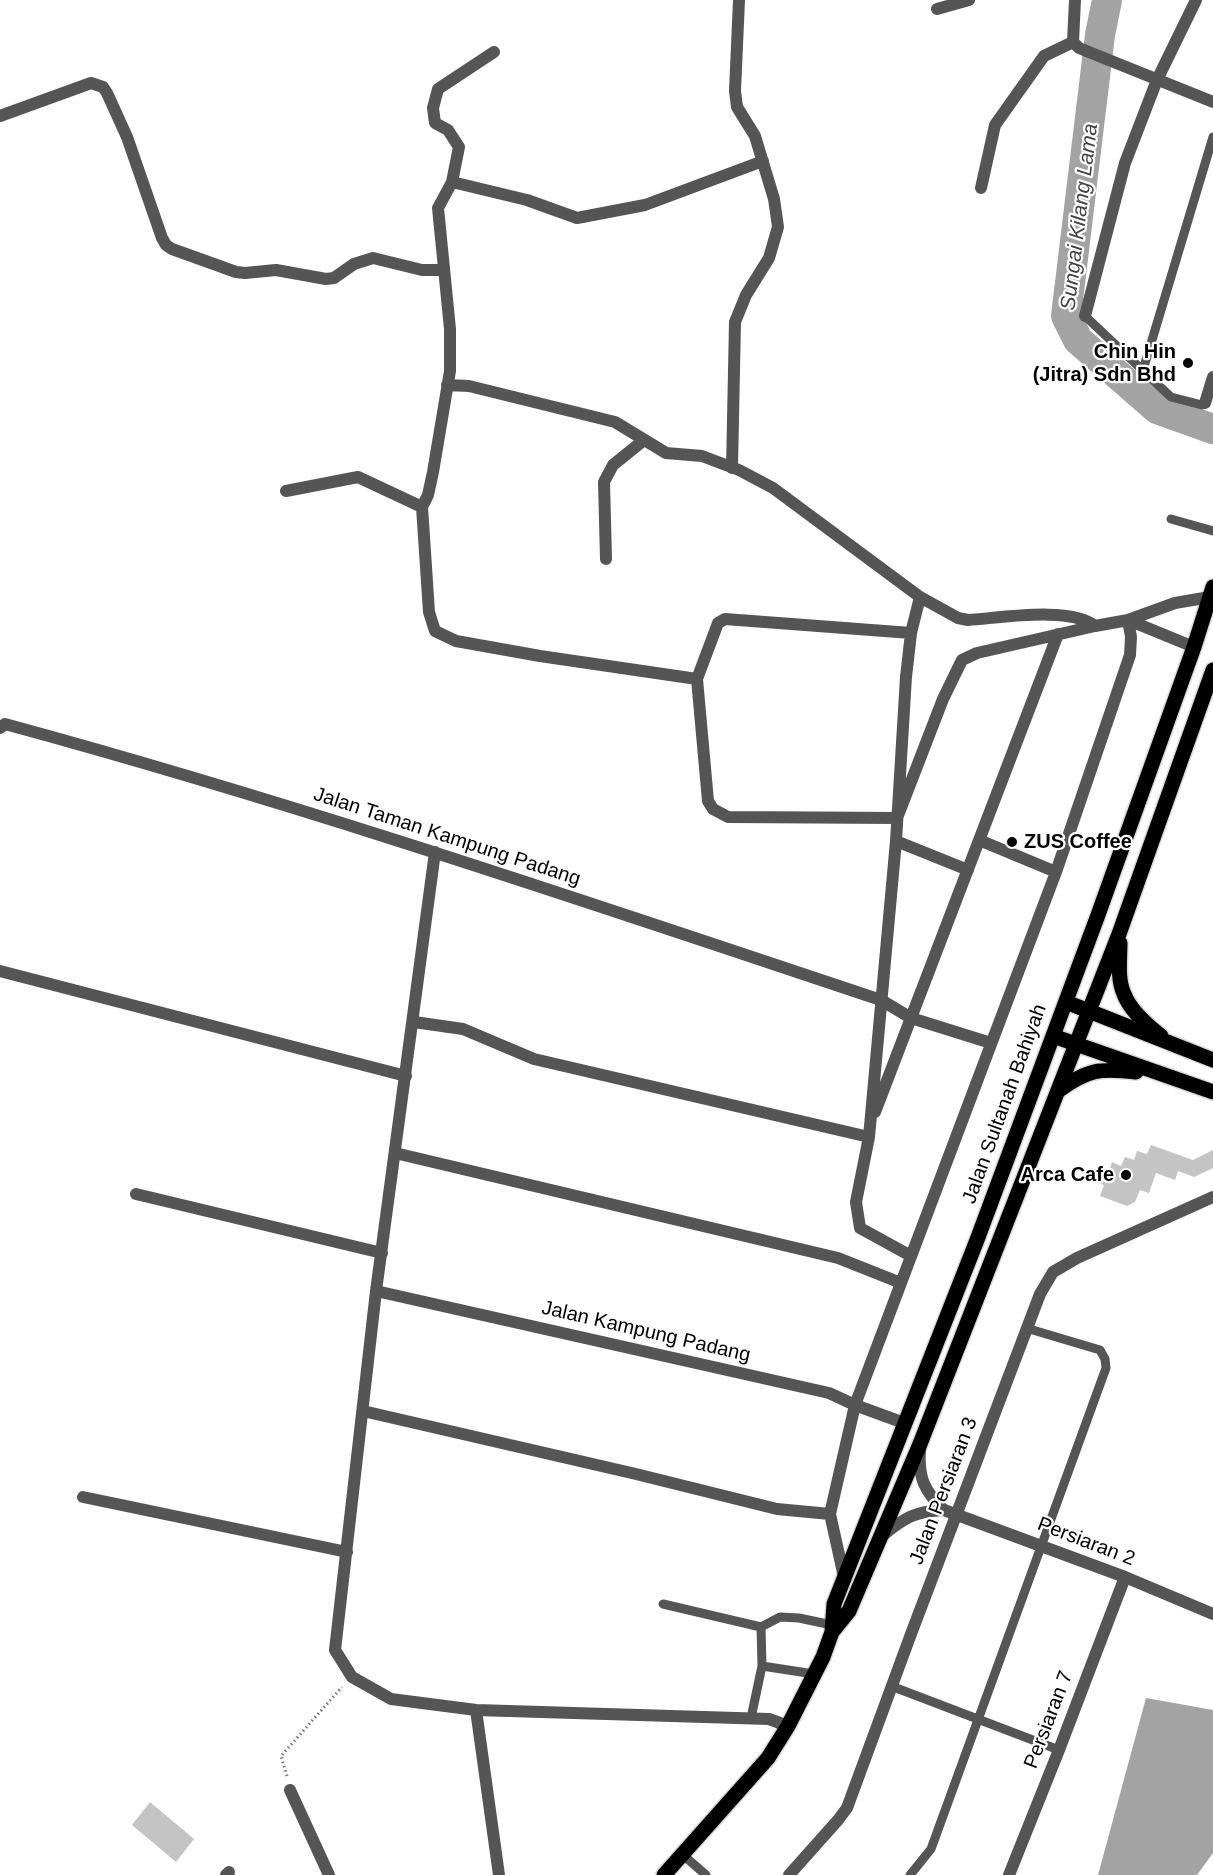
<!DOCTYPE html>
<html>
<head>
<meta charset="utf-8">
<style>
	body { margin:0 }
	canvas { display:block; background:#fff }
</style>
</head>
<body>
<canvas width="1213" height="1875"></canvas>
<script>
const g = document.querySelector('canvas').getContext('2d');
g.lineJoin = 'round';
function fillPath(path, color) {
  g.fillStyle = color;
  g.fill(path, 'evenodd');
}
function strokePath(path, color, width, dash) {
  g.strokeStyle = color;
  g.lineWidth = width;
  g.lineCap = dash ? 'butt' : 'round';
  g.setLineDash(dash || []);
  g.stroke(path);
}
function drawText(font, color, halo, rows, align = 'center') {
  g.font = font + ' Arial,sans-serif';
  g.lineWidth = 4.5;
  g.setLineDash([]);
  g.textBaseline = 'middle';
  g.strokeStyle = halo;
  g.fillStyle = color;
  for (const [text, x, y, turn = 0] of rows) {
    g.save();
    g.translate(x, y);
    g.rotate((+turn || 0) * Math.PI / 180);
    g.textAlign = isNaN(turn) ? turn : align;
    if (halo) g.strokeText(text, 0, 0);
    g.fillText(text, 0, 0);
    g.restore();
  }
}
fillPath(new Path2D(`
	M1146,1698L1213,1710V1853L1197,1875H1098Z`), '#a3a3a3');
strokePath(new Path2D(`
	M1107,0L1100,35L1066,316L1078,340L1157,409L1213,429`), '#a3a3a3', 30);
fillPath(new Path2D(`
	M1151,1145L1193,1160L1213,1150V1168L1194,1177L1178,1171L1175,1180L1156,1173L1149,1193L1140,1190L1135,1202L1127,1206L1100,1196L1104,1185L1095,1182L1100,1168L1109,1171L1112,1162L1121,1166L1125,1157L1134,1160L1137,1151L1147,1154Z
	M150,1802L194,1839L176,1862L132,1825Z`), '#c4c4c4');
const primary = new Path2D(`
	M1120,943C1120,959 1117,979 1124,994C1130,1010 1148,1026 1161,1036
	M1066,1002L1213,1060
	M1053,1036L1213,1092
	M1058,1091C1088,1069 1100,1068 1136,1072
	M832,1632L849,1611L920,1444L1119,934L1213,670
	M664,1875L768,1758L788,1726L823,1657L832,1632L834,1604L977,1240L1098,915L1194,647L1213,587`);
strokePath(primary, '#dbdbdb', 18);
strokePath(new Path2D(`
	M287,1776L281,1756L342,1687`), '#777', 3, [1.5, 3]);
strokePath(new Path2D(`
	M1085,316L1171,397L1202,405L1205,403
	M1143,370L1213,137
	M1171,519L1213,531
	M663,1604L761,1627L780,1617L799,1618L832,1625
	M762,1666L814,1674
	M891,1686L1059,1750
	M751,1718L762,1666L761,1627
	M683,1855L706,1875
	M910,1875L931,1849L1106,1368L1105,1359L1100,1350L1026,1328`), '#555', 9);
strokePath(new Path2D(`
	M1075,0L1073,42L1079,48L1213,102
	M937,9L969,0
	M494,52L438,89L433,108L435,123L448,130L459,147L452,182L438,208L450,329V371L433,472L428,495L422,507L429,612L435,631L456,641L540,656L697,679L708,801L713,809L728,817L897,818L943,699L962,660L977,653L1095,626
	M0,116L91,83L103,87L107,93L127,137L162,238L166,245L172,249L236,272L245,273L276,270L326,279L334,278L354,264L373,258L422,270H444
	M452,182L527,200L577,218L645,205L763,161
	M981,188L995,125L1044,56L1073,42
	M1085,316L1125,163L1157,80L1196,0
	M447,385L469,386L615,422L666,453L702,456L739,470L773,488L920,597L958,618L968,620C1000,618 1071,606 1095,626L1128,620L1175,603L1210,597
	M1205,403L1213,377
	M732,468L735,322L746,295L769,258L778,227L774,199L755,136L737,107L735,91L739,0
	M286,491L358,477L422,507
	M606,559L604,482L613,465L644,440
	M1128,620L1194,647
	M697,679L718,623L725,619L911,633
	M0,728L5,724C300,804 590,903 881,1000L911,1018L991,1043
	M979,840L1056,872
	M896,841L968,870
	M435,852L376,1291L335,1650L352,1677L391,1699L476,1710L769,1719L788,1726
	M0,971L406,1076
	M414,1022L463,1029L534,1059L869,1137
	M875,1112L1058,634
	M395,1153L838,1258L901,1283
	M136,1194L382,1253
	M911,1256L860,1228L856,1202L869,1137L896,841L906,677L911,633L920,597
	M376,1291L829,1393L855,1405L904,1423
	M363,1411L636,1474L777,1509L830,1514L855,1405L1056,872L1130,655L1131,637L1128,620
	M920,1451C918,1478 925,1492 944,1510
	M83,1497L347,1552
	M830,1514L844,1577
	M882,1536C904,1518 915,1511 944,1510L1125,1577L1213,1614
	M476,1710L499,1875
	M290,1790L329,1875
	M226,1875L229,1872
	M789,1875L838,1820L847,1808L911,1634L1040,1294L1053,1272L1077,1258L1213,1197
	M1009,1875L1059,1750L1125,1577`), '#555', 12);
strokePath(primary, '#000', 15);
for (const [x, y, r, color] of [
	[1188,363,6,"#000"],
	[1012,842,6,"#000"],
	[1126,1175,6,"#000"]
]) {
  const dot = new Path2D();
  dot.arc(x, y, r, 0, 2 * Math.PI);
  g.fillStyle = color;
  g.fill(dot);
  strokePath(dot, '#fff', 2);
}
drawText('bold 20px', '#000', '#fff', [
	["Chin Hin",1176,352],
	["(Jitra) Sdn Bhd",1176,375],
	["ZUS Coffee",1024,842,"left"],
	["Arca Cafe",1114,1175]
], 'right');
drawText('20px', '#000', '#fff', [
	["Jalan Taman Kampung Padang",447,837,18],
	["Jalan Sultanah Bahiyah",1005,1104,-70],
	["Jalan Kampung Padang",646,1332,13],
	["Jalan Persiaran 3",944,1491,-69],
	["Persiaran 2",1086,1542,21],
	["Persiaran 7",1049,1720,-69]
]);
drawText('italic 21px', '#444', '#fff', [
	["Sungai Kilang Lama",1080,217,-83]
]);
</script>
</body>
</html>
